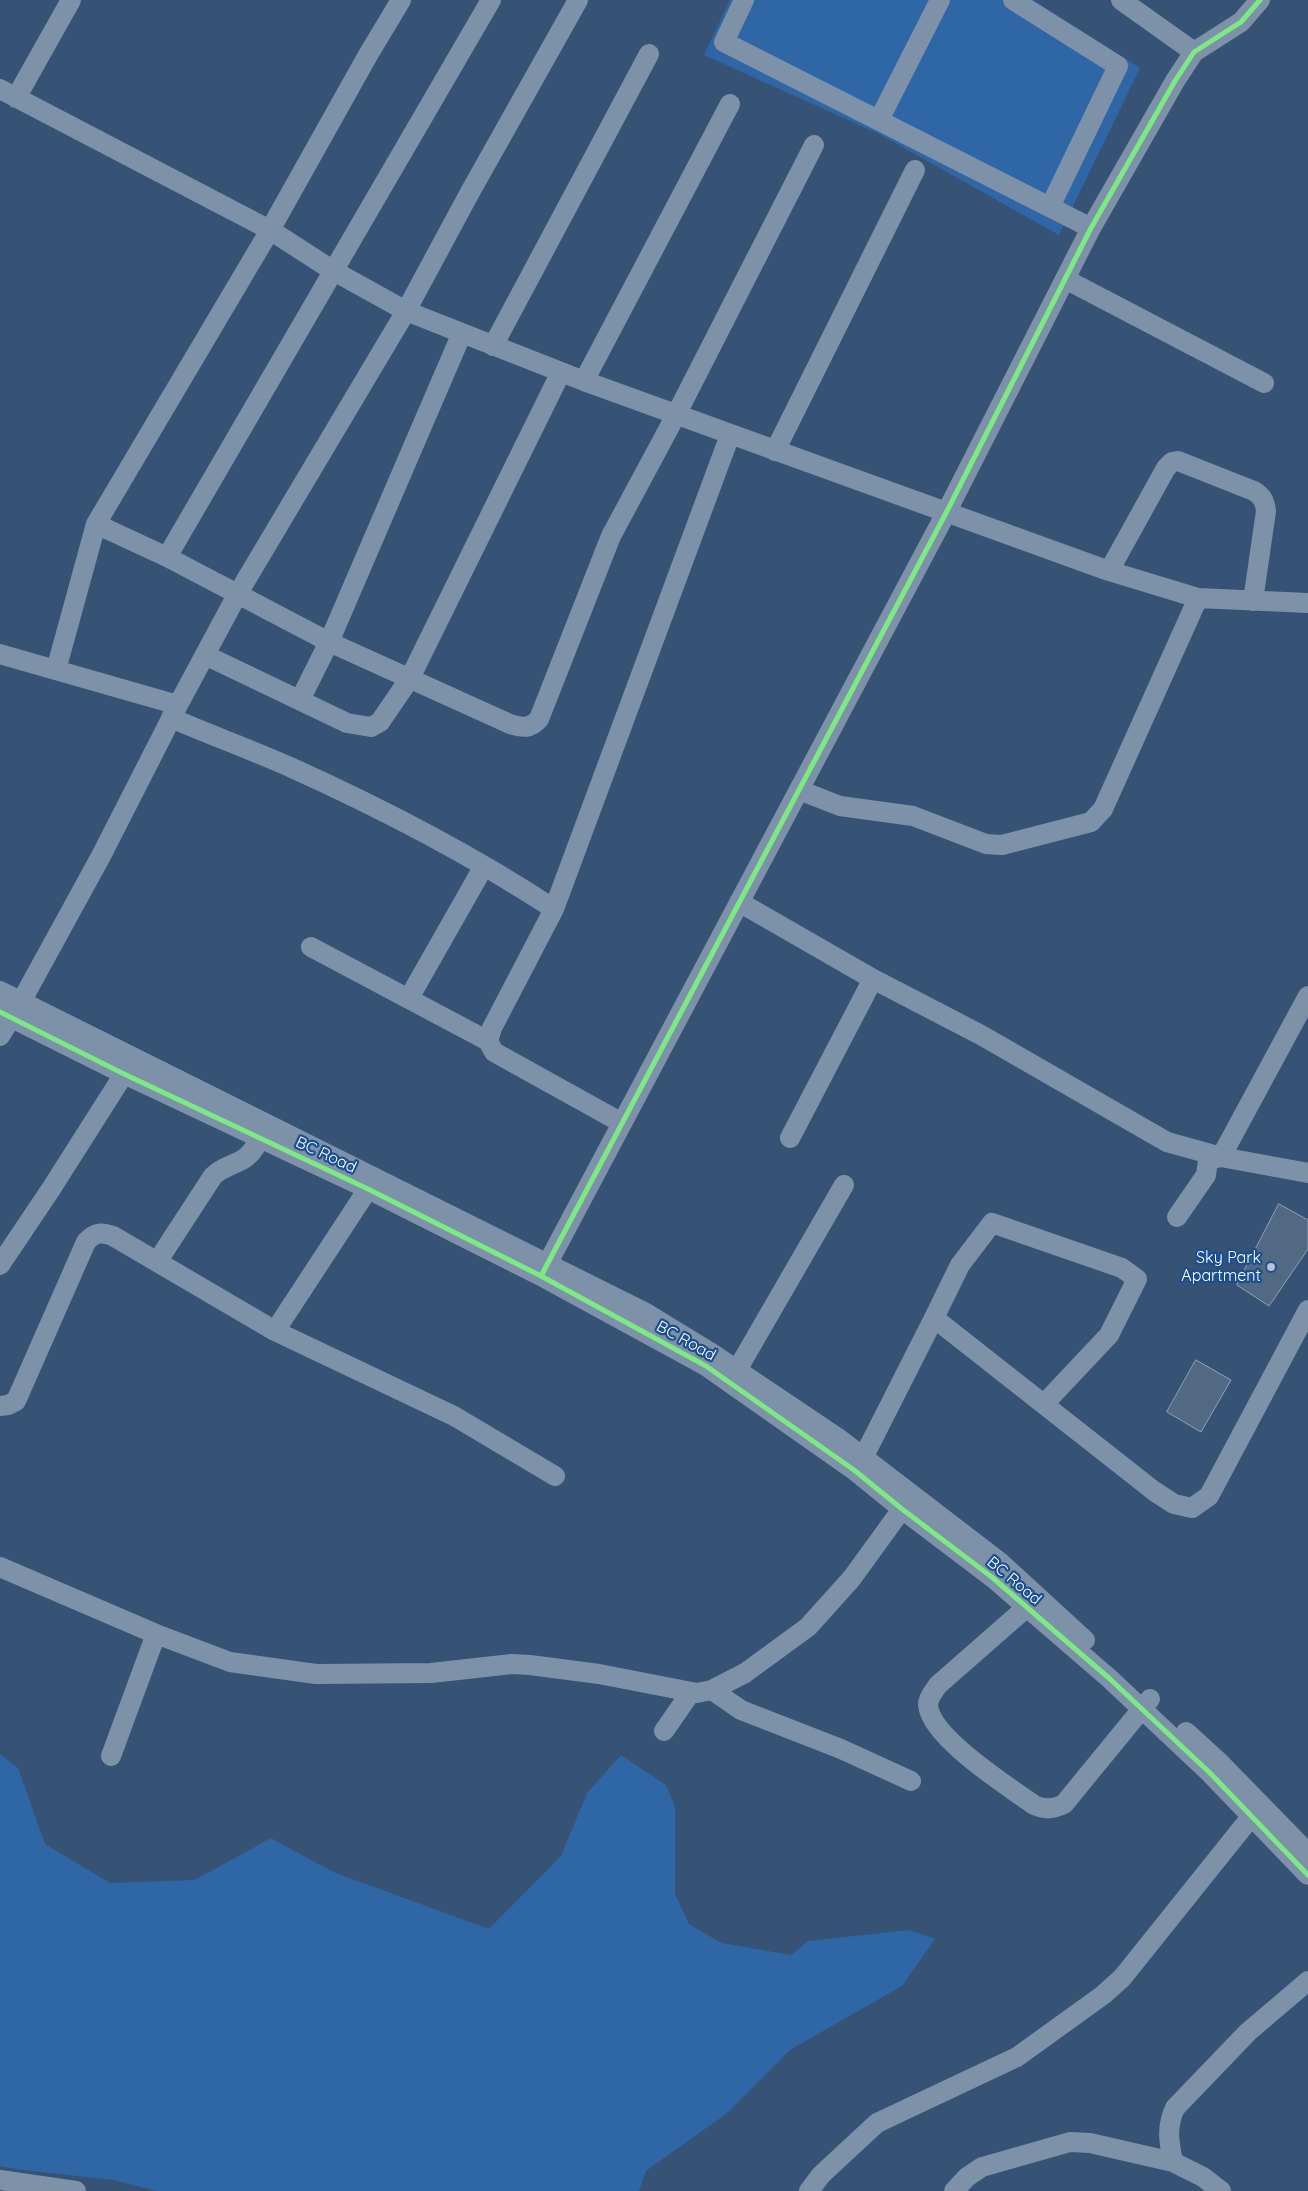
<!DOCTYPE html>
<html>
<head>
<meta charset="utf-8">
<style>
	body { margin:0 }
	canvas { display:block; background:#365274 }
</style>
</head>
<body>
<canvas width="1308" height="2191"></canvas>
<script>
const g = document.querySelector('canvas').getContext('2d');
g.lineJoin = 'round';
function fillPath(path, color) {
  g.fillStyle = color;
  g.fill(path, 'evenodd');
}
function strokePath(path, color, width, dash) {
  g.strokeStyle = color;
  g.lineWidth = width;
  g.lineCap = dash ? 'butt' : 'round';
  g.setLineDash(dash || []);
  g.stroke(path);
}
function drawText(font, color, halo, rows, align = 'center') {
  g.font = font + ' Quicksand,sans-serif';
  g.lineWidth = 4.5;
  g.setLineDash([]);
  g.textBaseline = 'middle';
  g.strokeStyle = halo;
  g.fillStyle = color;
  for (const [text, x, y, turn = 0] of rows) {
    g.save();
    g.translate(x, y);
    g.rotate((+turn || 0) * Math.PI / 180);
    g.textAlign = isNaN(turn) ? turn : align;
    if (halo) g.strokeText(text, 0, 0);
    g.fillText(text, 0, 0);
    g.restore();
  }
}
fillPath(new Path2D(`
	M730,0H1033L1140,68L1059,235L879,134L704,55Z
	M0,1754L18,1768L45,1844L110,1883L195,1880L271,1838L333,1872L489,1929L561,1856L587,1793L621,1755L666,1785L675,1807V1894L689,1924L721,1943L791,1955L808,1941L909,1930L935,1939L902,1986L790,2050L726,2114L646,2171L639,2191H157L113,2180L15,2169L0,2166Z`), '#2f66a5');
const building = new Path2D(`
	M1279,1204L1308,1220V1249L1269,1306L1237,1285Z
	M1196,1360L1231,1380L1201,1432L1167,1412Z`);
fillPath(building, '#526984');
strokePath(building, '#92a2b6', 1);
strokePath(new Path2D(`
	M744,0L724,42L1091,228
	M1013,0L1118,66L1050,207
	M1121,0L1194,52
	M0,89L270,230L332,270L406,311L584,381L1109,571L1198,598L1308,603
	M16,98L71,0
	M879,120L940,0
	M1065,279L1264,383
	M493,346L649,54
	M584,381L730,104
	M775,451L915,170
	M96,524L270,230L368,55L401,0
	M167,557L491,0
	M1109,571L1166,468L1172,462L1178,461L1254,491C1262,496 1265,501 1266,511L1253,601
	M0,654L178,705
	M205,655L347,723L371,727L380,722L410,678L561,372
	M56,670L96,524L167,557L329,642L510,724C523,728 530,729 539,719L611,536L676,415L814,145
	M300,700L329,642L462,333
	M171,718C211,735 251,750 290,767C381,808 470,854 554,909L492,1028L488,1041L494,1052L622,1123
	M799,790L840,806L913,816L986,844L1002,845L1091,822L1103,809L1198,598
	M739,902L873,979L981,1035L1167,1142L1221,1157
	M554,909L730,435
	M311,947L488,1041
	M0,991L646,1313L713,1354L838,1438L1001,1563L1085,1640
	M1308,996L1221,1157L1308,1173
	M409,998L484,866
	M0,1012L124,1074L368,1189L541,1276L706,1366L854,1470L902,1509L993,1578L1110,1679L1210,1773L1308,1875
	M0,1036L21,1002L101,856L178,705L237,595L406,311L469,194L578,0
	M790,1138L873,979
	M1177,1217L1206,1175L1208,1160L1221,1157
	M157,1262L213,1176C222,1167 231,1166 242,1160C251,1155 256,1146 261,1138
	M0,1265L51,1189L124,1074
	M542,1274L946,513L1091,228L1175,81L1194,52L1241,22L1260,0
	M934,1318L960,1265L992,1223L1122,1268L1137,1279L1109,1335L1044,1404
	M275,1331L368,1189
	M737,1370L844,1185
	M0,1406L8,1405L16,1401L86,1242C95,1232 101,1232 113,1236L275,1331L454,1416L555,1476
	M856,1467L863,1458L934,1318L1154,1491L1174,1504L1192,1508L1209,1496L1308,1310
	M0,1567L156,1634L230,1662L316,1674L431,1673L512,1664L530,1665L599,1674L697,1693L712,1690L745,1673L808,1627L852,1578L902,1509
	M1027,1607L938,1685C934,1691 928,1698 928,1705C930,1737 1009,1787 1034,1805C1045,1810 1053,1809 1064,1804L1150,1699
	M712,1690L741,1710L841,1749L911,1781
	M664,1731L691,1692
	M1186,1732L1220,1763L1308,1853
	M111,1756L156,1634
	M1173,2162C1169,2142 1166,2127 1175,2108L1248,2032L1308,1981
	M0,2180L76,2191
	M809,2191L821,2175L877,2123L1017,2057L1103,1995L1122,1978L1251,1817L1261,1807
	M954,2191L967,2177L982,2167L1070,2142L1090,2143L1173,2162L1203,2177L1221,2191`), '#7d92a8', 20);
strokePath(new Path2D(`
	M0,1012L124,1074L368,1189L541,1276L706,1366L854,1470L902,1509L993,1578L1110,1679L1210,1773L1308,1875
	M541,1276L946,513L1091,228L1175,81L1194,52L1241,22L1260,0`), '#7ce984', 5);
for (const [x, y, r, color] of [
	[1271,1267,5,"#b9c2ce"]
]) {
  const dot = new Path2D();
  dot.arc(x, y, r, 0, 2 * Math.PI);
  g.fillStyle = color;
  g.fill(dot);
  strokePath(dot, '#1b4f8f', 2);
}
drawText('16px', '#fff', '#1b4f8f', [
	["BC Road",326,1155,25],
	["BC Road",686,1341,29],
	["BC Road",1014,1581,40]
]);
drawText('16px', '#fff', '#1b4f8f', [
	["Sky Park",1261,1258],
	["Apartment",1261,1276]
], 'right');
</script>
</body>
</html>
